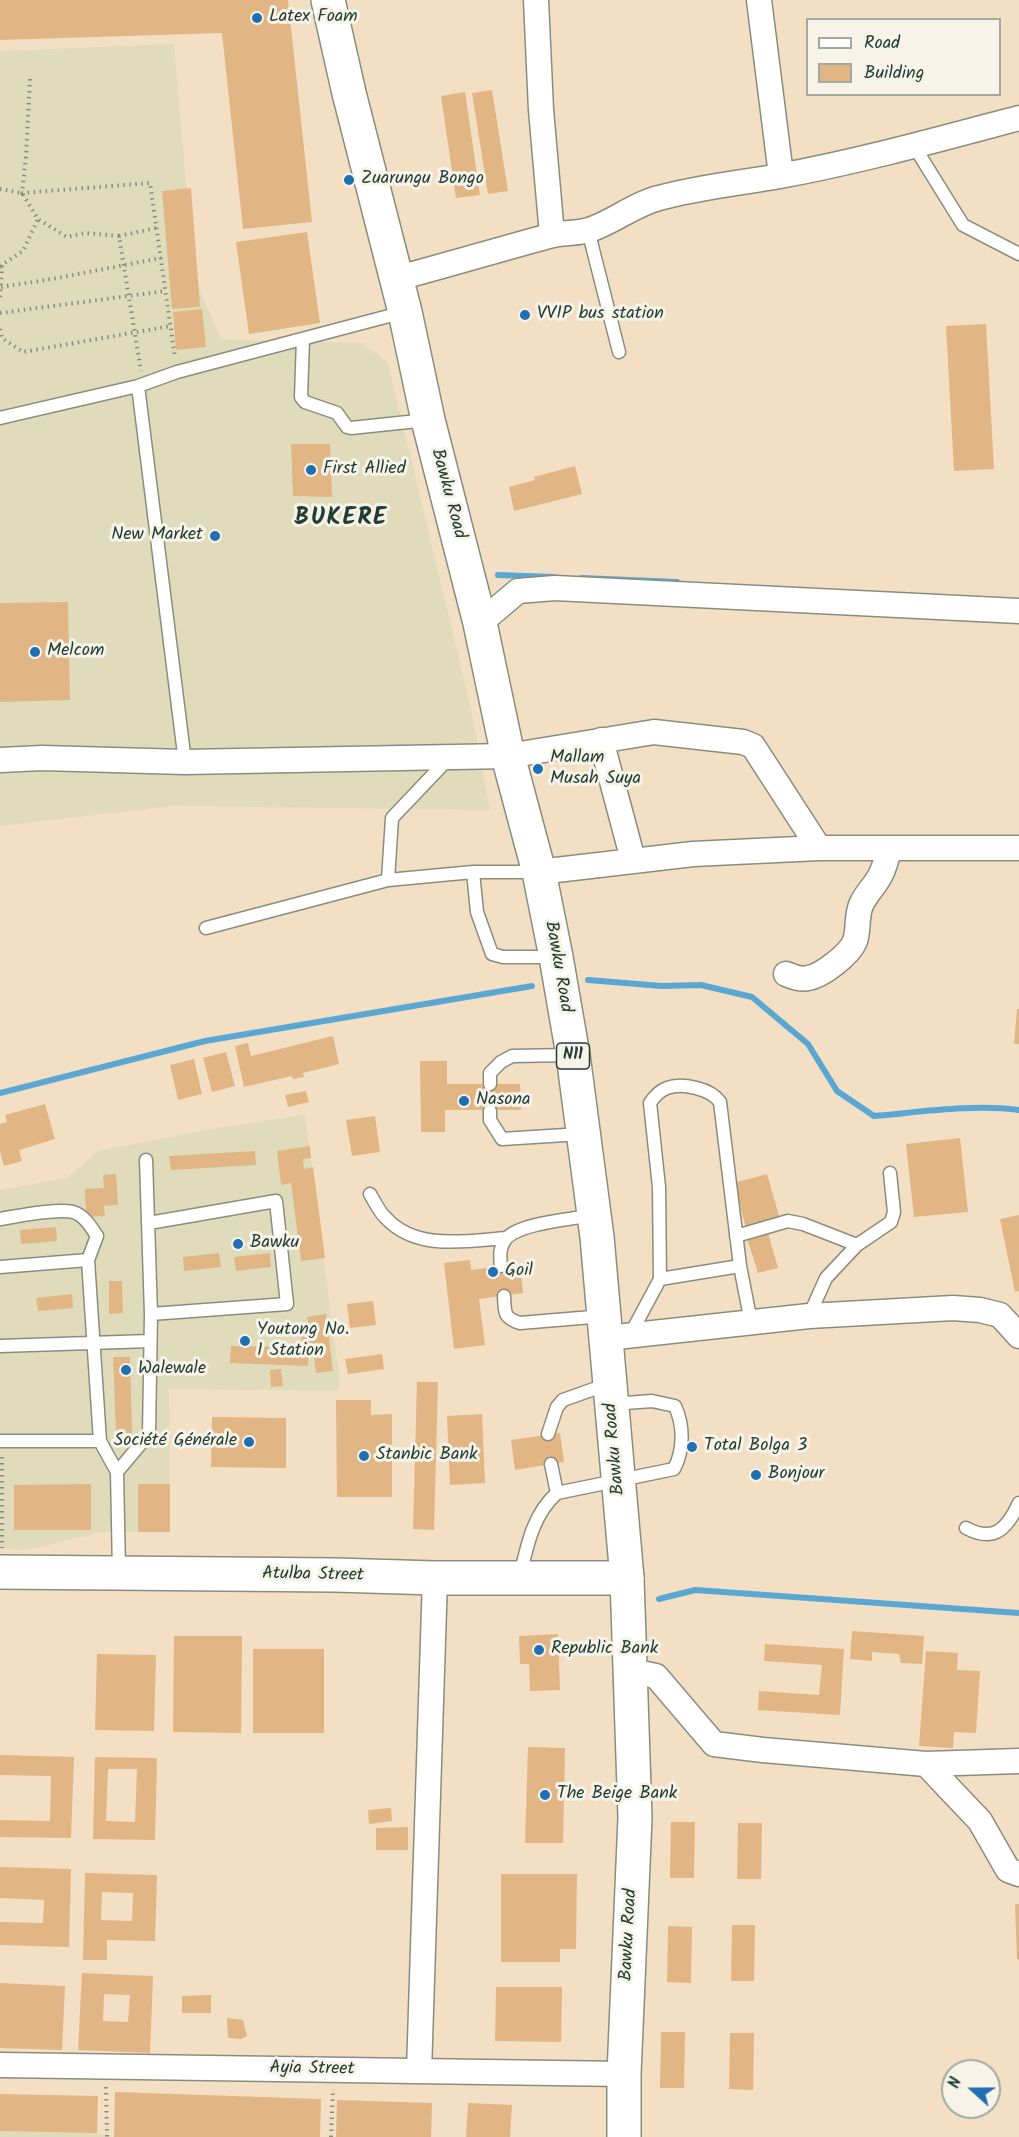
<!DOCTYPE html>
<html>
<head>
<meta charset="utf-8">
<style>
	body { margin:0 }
	#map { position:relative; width:1019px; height:2137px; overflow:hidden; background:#f3dfc4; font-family:Kalam,sans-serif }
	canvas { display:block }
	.legend { position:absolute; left:806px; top:18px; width:195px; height:78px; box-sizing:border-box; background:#f7f3e8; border:2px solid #a1aaa0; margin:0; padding:8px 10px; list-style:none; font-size:18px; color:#1f3d34 }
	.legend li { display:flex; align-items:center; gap:12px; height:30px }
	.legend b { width:30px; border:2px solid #a1aaa0 }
	.north { position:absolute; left:941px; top:2059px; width:60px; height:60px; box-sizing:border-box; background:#f7f3e8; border:2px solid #a1aaa0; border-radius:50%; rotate:291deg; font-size:16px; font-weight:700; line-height:24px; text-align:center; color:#1f3d34 }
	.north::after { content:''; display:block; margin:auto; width:21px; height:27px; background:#1f6fb2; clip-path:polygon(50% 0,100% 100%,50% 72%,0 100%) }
</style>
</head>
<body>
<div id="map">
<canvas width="1019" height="2137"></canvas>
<ul class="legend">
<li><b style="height:8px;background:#fff"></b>Road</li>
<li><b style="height:16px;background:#e1b684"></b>Building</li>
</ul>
<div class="north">N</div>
</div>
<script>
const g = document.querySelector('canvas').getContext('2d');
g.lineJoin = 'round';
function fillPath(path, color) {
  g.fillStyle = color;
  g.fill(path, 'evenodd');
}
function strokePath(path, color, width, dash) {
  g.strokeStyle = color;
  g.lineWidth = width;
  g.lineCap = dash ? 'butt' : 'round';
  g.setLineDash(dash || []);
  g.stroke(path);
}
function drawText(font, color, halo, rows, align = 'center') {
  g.font = font + ' Kalam,sans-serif';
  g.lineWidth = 6;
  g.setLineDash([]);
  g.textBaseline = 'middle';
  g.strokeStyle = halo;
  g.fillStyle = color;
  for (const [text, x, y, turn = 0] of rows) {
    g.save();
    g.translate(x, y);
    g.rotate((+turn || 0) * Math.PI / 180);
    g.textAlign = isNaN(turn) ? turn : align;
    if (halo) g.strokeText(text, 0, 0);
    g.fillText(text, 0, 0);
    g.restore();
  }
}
fillPath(new Path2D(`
	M174,44L194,277L221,339L362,343L388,363L471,709L490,810L171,806L0,826V51Z
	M305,1115L340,1383L336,1391L169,1389L170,1532H102L26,1550L0,1549V1190L67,1178L99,1151L211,1129Z
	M0,2131L97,2133L112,2137H0Z`), '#e0dcbb');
strokePath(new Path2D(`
	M498,575L554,577
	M582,578L677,582
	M588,980L662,986L701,985L752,997L808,1044L837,1091L874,1116C921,1112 973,1104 1019,1110
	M0,1093L205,1041L532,986
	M659,1599L695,1590L1019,1613`), '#5ba7d3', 6);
fillPath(new Path2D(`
	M0,0H288L312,222L243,229L222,33L0,40Z
	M492,90L508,191L488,194L472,93Z
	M465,92L480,195L456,198L441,96Z
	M191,188L200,307L172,309L162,191Z
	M307,232L320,323L249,334L236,242Z
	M202,309L206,347L176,350L173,312Z
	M986,324L994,469L954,471L946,326Z
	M291,444H330L332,497L293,496Z
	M575,466L582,494L514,511L509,487L535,480L534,477Z
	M68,602L70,700L0,702V603Z
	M1017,1009H1019V1044H1014Z
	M333,1036L339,1064L303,1073L304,1077L293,1079L292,1076L244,1087L235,1046L248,1043L251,1056Z
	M226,1052L235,1086L212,1092L203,1058Z
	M194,1059L202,1094L178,1100L170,1065Z
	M420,1061H447V1084H520L521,1110H445V1132H421Z
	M306,1091L309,1102L288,1107L285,1095Z
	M45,1104L55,1139L19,1150L22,1161L4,1166L0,1151V1124L7,1122L5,1115Z
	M375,1116L380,1152L352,1156L346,1120Z
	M960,1138L968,1212L914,1217L906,1144Z
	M310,1146L311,1158L303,1159L304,1169L313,1167L325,1258L301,1261L291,1183L281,1185L277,1151Z
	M255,1151L256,1165L171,1170L169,1156Z
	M116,1174L118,1205L104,1206L105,1216L86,1217L85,1189L104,1188L103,1175Z
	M767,1174L780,1219L746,1228L734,1183Z
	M1019,1215V1291L1015,1292L1000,1219Z
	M56,1227L57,1241L21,1244L20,1230Z
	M767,1229L778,1268L758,1273L746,1235Z
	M219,1253L221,1267L184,1271L183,1257Z
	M270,1253L271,1267L236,1271L234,1257Z
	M470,1260L471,1270L520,1264L523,1293L479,1299L485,1345L454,1349L444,1263Z
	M109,1281H122L123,1313L109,1314Z
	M72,1294L73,1308L38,1311L36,1298Z
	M373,1301L376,1325L350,1328L347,1304Z
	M326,1314L333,1371L316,1373L313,1349L309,1348L308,1366L230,1363L231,1346L291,1347L290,1342L294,1343L296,1348H302L301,1336L310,1335L307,1317Z
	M382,1354L384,1369L348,1374L345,1359Z
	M113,1357H130L132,1433H116Z
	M281,1369L283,1386L271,1387L270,1370Z
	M417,1382H438L434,1530L413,1529Z
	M336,1400H371V1415L392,1414V1497H337Z
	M482,1414L485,1483L450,1485L447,1416Z
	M212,1417L286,1418V1468L211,1467Z
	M560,1433L564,1462L515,1470L511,1440Z
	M91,1484V1530H14V1485Z
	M138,1484H170V1532H138Z
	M852,1631L924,1636L922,1664L901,1663L899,1654L872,1652V1661L850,1659Z
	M558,1634L560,1690L530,1691L529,1664H520L519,1636Z
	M174,1636H242L241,1733L173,1732Z
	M765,1644L844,1649L840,1715L758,1710L759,1691L819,1695L822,1665L764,1661Z
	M253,1649H324V1733H253Z
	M926,1651L958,1653L957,1670L980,1671L976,1733L954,1732L953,1748L919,1746Z
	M97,1654L156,1655L154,1731L95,1730Z
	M528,1747L565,1748L563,1843H525Z
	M0,1755L74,1757L71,1838L0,1837V1820L50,1821L51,1776L0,1775Z
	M95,1757L157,1758L155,1840L93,1839ZM108,1769H137L135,1822L106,1821Z
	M391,1808L392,1821L369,1824L368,1810Z
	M671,1822H695L694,1878H670Z
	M738,1823H762L761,1879H737Z
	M408,1827V1850H376V1828Z
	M0,1867L71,1869L69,1947L0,1945V1922L43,1923L44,1900L0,1898Z
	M85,1873L157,1875L155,1941L107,1940V1960H83ZM102,1892L133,1893L132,1921L101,1920Z
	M501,1874H577L576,1949H560V1962H501Z
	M1015,1904H1019V1959L1017,1960Z
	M732,1925H755L754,1981H731Z
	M668,1926L692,1927L691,1983L667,1982Z
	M82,1973L153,1976L150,2053L78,2050ZM104,1994L130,1995L128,2022L103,2021Z
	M0,1983L65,1986L62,2050L0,2048Z
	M496,1987H562L561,2042L495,2041Z
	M211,1995V2013H182V1996Z
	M227,2018L243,2020L247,2036L241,2039L228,2038Z
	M661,2032H685L684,2088H660Z
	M730,2033H754L753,2090L729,2089Z
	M115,2092L321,2099L320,2137H114Z
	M0,2094L98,2096L97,2133L0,2131Z
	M337,2100L432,2103L431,2137H336Z
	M468,2103L512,2105L510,2137H466Z`), '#e1b684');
const lane = new Path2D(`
	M914,146L963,225L1019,254
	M588,230L619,352
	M303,339L301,397L305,402L337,413L347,427L351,428L427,420
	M138,386L185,762
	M0,418L138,386L177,372L404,312
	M473,872L477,912L492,954L503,957H555
	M388,880L392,818L449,758
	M206,928L388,880L473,872H537
	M490,1084V1073L501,1062L512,1056L571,1055
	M490,1111V1120L502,1139L581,1134
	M370,1194C375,1202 379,1212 386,1218C416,1251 466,1241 506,1238
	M0,1219C18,1216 57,1208 73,1212C84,1215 91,1227 97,1236L88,1260L100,1441L117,1472L119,1572
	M149,1223L276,1201L287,1304L151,1314
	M736,1236L788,1221L803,1224L857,1245
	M501,1266C500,1256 499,1249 505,1240C517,1223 573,1219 594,1215
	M0,1267L88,1260
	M660,1279L740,1266
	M504,1296C505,1312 503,1318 520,1323L604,1316
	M809,1316L826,1278L857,1245L891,1222L894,1212L890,1173
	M630,1335L660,1279L659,1187L650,1103C654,1097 659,1091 667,1088C682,1082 711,1089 720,1102L740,1266L751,1322
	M0,1346L150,1341
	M548,1434L557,1407L563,1400L608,1384
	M0,1441H100
	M551,1464L557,1493
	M117,1472L149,1434L151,1314L146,1160
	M966,1528C994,1543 1007,1529 1019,1503
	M520,1576C527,1546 533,1514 557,1493L674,1469C684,1450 684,1426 675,1406L652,1401L612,1404`);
const street = new Path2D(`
	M536,0L541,110L552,235
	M759,0L781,175
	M395,279C447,265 498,250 549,236C562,232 576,234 589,230C614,222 634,204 659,198C699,187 740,183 780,176C861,161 940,139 1019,118
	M480,623L518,591L555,588L1019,611
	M601,740L633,860
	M0,760L42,758L185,762L508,756L654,732L743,742L753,746L819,848
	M539,872L693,854L819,848H1019
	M786,974C793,977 801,980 808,978C822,976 850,954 855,941C859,930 856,917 861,905C866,893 876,885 881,874C885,866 887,856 890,848
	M607,1338L809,1316L953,1308L980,1310L1000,1315L1019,1336
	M631,1671L656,1676L714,1744L763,1750L926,1764L1019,1761
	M926,1764L980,1821L1008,1870L1019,1874
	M0,2065L624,2074
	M419,2071L435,1578`);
const secondary = new Path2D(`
	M0,1572L335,1575L435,1578H627`);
const highway = new Path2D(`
	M328,0L349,93L405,312L428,420L480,623L508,756L539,872L556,957L573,1055L597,1237L627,1578L635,1818L624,2074V2137`);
strokePath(lane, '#898e7c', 15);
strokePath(street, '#898e7c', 27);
strokePath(secondary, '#898e7c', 36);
strokePath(highway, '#898e7c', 36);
strokePath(new Path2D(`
	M30,79L26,157L22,193L150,183L175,358
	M0,189L22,193L38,219L67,237L85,233L119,236L141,371
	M119,236L156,228
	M0,266L23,251L38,219
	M1,287L52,279L161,258
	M0,297L2,267H0
	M0,313L166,291
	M0,329L2,338L23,352L171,326
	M2,1457V1548
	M106,2087L107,2137
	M331,2137L333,2089`), '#898e7c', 4, [1.5, 4.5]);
strokePath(lane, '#fff', 12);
strokePath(street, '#fff', 24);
strokePath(secondary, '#fff', 33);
strokePath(highway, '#fff', 33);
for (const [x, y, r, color] of [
	[257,18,6,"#1f6fb2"],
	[349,180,6,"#1f6fb2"],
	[525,315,6,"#1f6fb2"],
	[311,470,6,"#1f6fb2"],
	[215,536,6,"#1f6fb2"],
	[35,652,6,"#1f6fb2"],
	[538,769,6,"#1f6fb2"],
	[464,1101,6,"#1f6fb2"],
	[238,1244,6,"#1f6fb2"],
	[493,1272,6,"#1f6fb2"],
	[245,1341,6,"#1f6fb2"],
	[126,1370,6,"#1f6fb2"],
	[249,1442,6,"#1f6fb2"],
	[692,1447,6,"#1f6fb2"],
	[364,1456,6,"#1f6fb2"],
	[756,1475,6,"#1f6fb2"],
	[539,1650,6,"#1f6fb2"],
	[545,1795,6,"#1f6fb2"]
]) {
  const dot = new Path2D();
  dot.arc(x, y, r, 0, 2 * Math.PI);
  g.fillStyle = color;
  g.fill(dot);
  strokePath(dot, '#f7f3e8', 2);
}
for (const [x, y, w] of [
	[573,1056,33]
]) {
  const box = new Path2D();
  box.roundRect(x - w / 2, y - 13, w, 26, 4.5);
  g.fillStyle = '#f7f3e8';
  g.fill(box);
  strokePath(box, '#1f3d34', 1.5);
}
drawText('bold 16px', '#1f3d34', null, [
	["N11",573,1056]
]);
drawText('18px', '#1f3d34', '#f7f3e8', [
	["Latex Foam",269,18],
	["Zuarungu Bongo",361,180],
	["VVIP bus station",537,315],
	["First Allied",323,470],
	["New Market",203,536,"right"],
	["Melcom",47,652],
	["Mallam",550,759],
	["Musah Suya",550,780],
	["Nasona",476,1101],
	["Bawku",250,1244],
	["Goil",505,1272],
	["Youtong No.",257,1331],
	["1 Station",257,1352],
	["Walewale",138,1370],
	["Société Générale",237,1442,"right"],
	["Total Bolga 3",704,1447],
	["Stanbic Bank",376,1456],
	["Bonjour",768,1475],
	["Republic Bank",551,1650],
	["The Beige Bank",557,1795]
], 'left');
drawText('18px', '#1f3d34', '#f7f3e8', [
	["Bawku Road",447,494,75],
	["Bawku Road",557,967,80],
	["Bawku Road",616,1449,-95],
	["Atulba Street",313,1576,1],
	["Bawku Road",630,1935,-87],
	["Ayia Street",312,2070,1]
]);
g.letterSpacing = '1.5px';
drawText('bold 24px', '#1f3d34', '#f7f3e8', [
	["BUKERE",341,520]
]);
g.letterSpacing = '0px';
</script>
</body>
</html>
